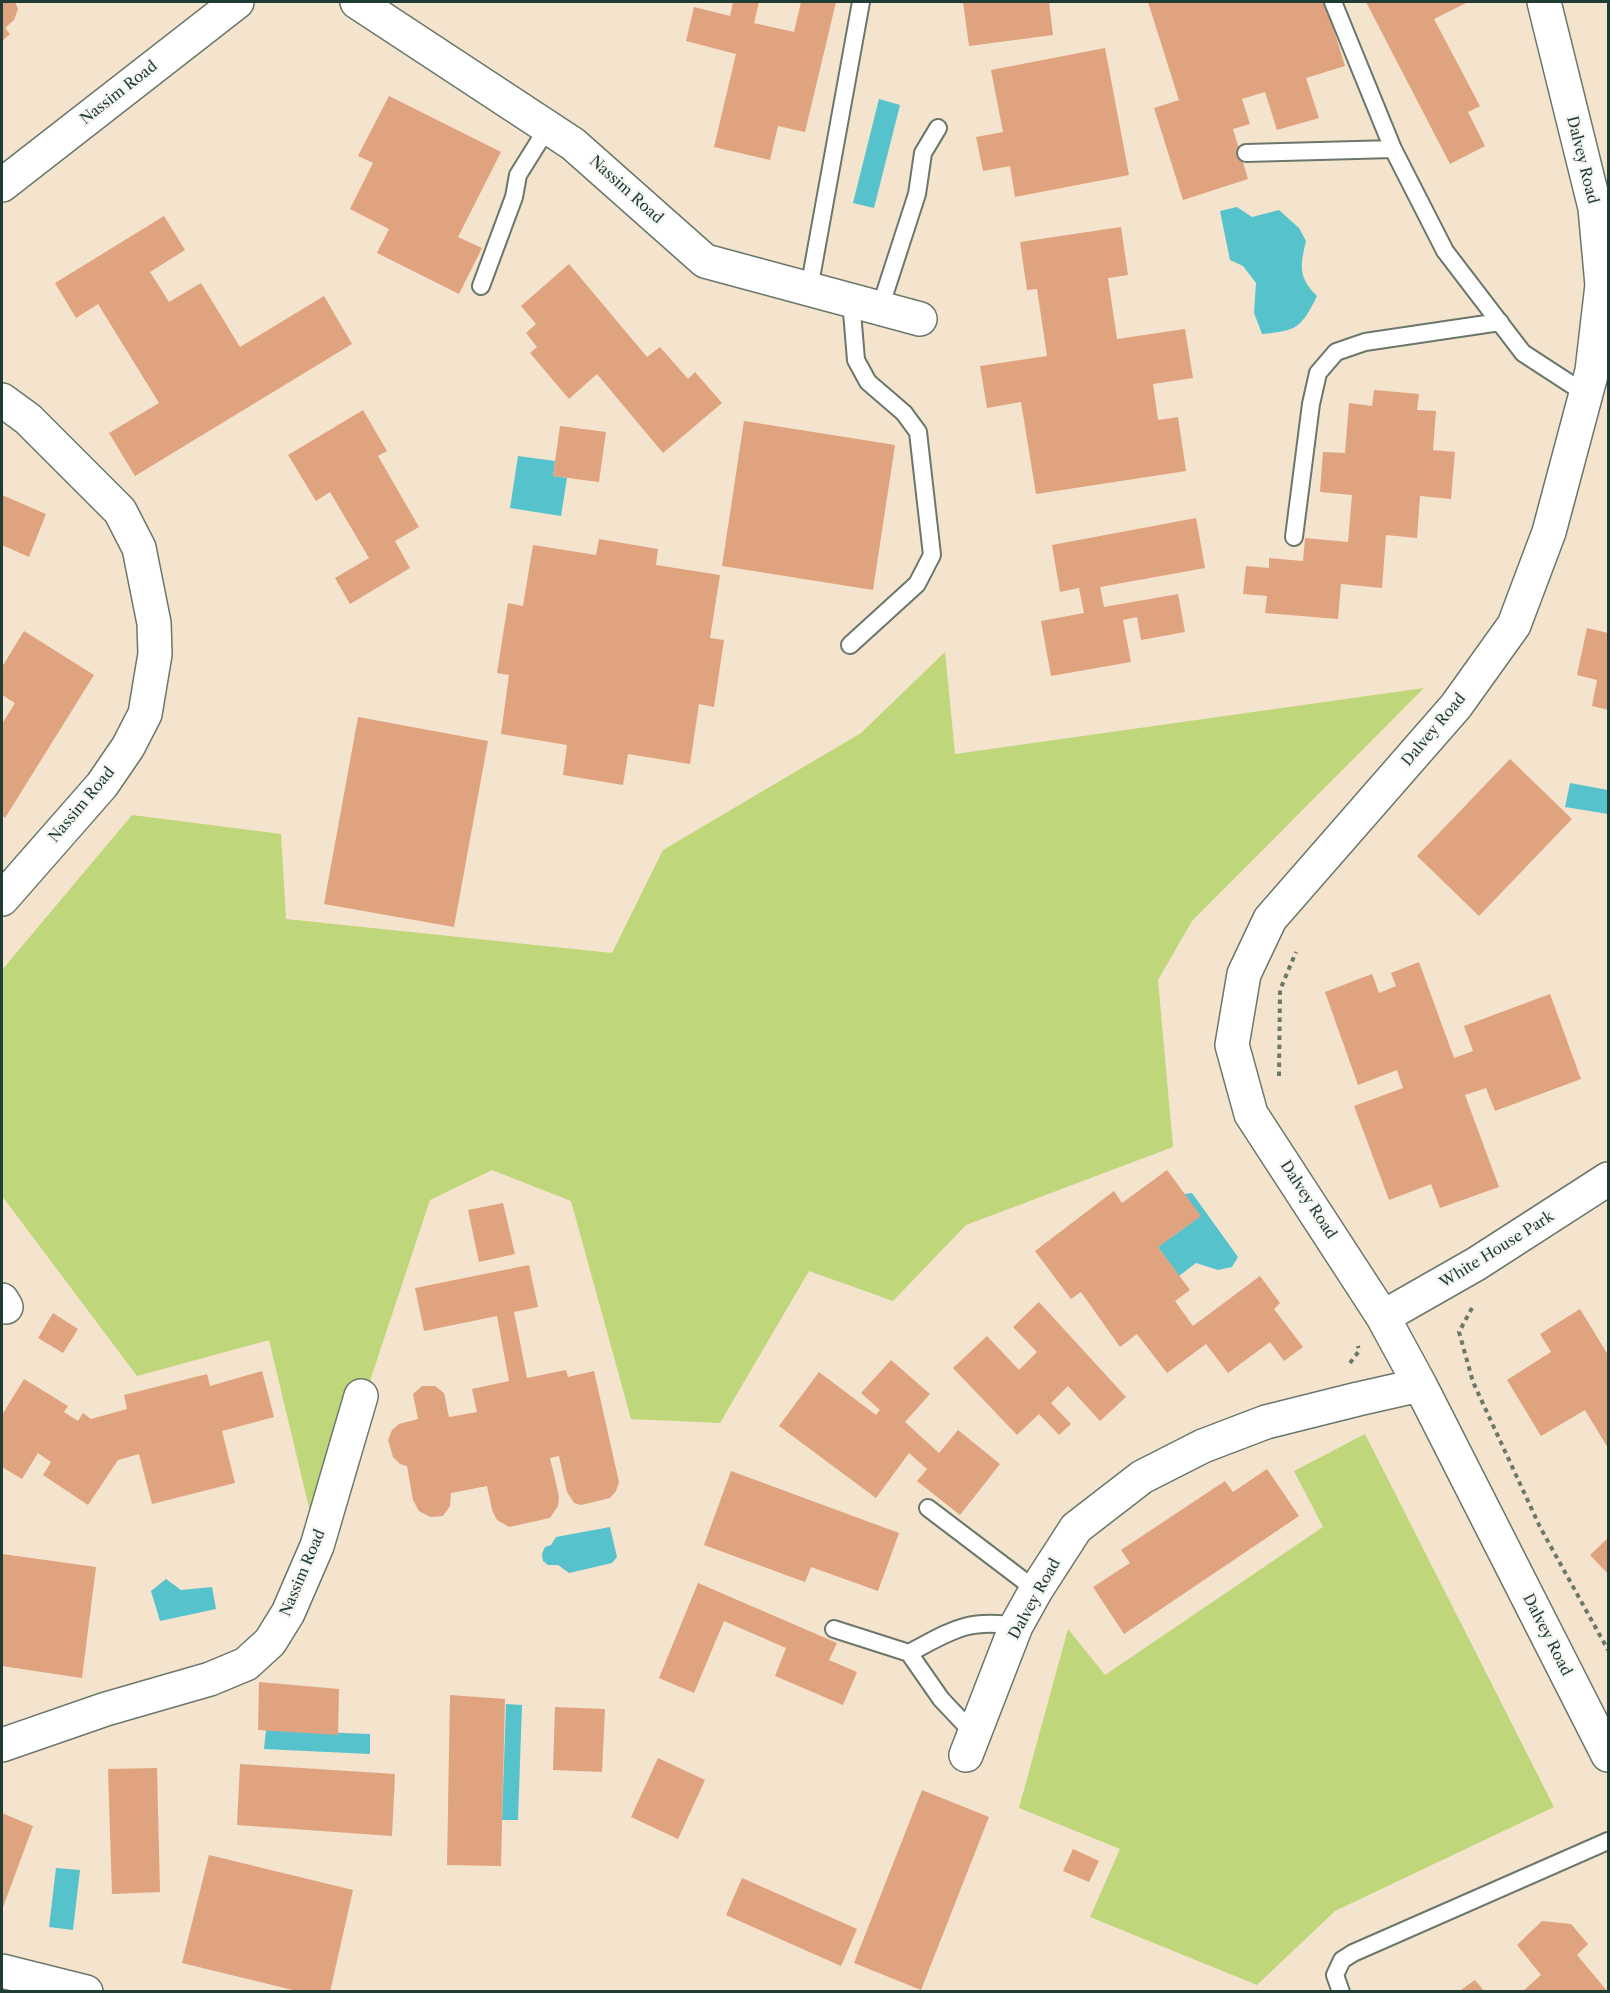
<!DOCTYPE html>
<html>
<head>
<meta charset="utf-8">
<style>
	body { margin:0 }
	#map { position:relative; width:1610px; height:1993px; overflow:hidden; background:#f4e3cd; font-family:"Libre Caslon Text",serif }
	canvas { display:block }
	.frame { position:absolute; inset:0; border:3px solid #1f3d34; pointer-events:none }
</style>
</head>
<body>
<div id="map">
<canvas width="1610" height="1993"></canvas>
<div class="frame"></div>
</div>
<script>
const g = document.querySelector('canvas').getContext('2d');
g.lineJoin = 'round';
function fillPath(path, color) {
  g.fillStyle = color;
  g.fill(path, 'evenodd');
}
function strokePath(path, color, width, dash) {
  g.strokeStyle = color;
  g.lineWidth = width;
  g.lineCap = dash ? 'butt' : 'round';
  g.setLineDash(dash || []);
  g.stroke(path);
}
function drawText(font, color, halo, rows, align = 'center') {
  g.font = font + ' "Libre Caslon Text",serif';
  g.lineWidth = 4.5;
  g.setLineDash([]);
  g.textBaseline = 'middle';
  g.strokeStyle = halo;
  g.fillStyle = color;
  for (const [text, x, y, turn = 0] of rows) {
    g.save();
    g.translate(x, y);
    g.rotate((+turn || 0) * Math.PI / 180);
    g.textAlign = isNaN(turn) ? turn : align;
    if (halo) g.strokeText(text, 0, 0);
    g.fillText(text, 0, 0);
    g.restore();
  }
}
fillPath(new Path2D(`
	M945,652L955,754L1424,688L1192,921L1158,980L1173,1147L966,1225L893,1301L809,1271L720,1423L631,1419L571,1201L492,1170L430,1200L317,1541L269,1340L137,1376L2,1196V970L132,815L281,834L286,919L612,953L663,850L861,733Z
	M1365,1434L1554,1807L1335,1911L1257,1985L1090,1917L1120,1849L1019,1808L1068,1629L1105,1675L1323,1527L1294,1471Z`), '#c0d67a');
fillPath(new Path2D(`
	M879,99L900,105L874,208L853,203Z
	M1237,207L1252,217L1279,210L1299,228L1306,241C1300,266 1298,277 1317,296C1301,328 1297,331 1262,334L1254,313L1256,283L1243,266L1230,260L1220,211Z
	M518,456L555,461L553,476L567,478L561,516L510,508Z
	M1570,783L1608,790V814L1565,807Z
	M1192,1193L1238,1257L1232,1267L1218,1270L1196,1263L1179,1276L1158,1247L1200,1216L1184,1194Z
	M610,1527L617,1557L612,1563L569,1573L558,1565H548L543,1561L542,1554L545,1547L551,1545L556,1537Z
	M166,1579L181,1590L212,1587L216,1609L160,1621L151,1591Z
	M506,1704L522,1705L518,1820H502Z
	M266,1730L370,1734V1754L264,1749Z
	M56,1868L80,1870L73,1930L49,1927Z`), '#56c3cc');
fillPath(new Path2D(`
	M2,2H15L18,9L14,20L5,28L10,34L2,41Z
	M733,2H759L754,23L794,32L801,2H836L805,132L778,126L770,160L714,147L736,54L686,41L694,7L730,16Z
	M963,2H1049L1053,35L969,46Z
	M1148,2H1325L1345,66L1306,78L1319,118L1277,130L1265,92L1242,99L1250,124L1233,129L1248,179L1183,200L1154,108L1179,100Z
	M1366,2H1468L1434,19L1480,106L1468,112L1485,146L1450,164Z
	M1105,48L1129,175L1015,197L1010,166L983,171L976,137L1003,132L991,70Z
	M389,96L501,152L458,237L482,248L459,294L377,253L389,229L350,209L373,163L358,156Z
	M164,216L185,250L150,272L169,302L201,283L240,347L324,296L352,344L135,476L109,433L159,403L98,304L76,318L55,283Z
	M1121,227L1128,275L1108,278L1117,339L1185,329L1193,378L1153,384L1158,420L1178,417L1186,471L1036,494L1021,402L987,408L980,366L1047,356L1037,289L1027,290L1020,242Z
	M569,264L647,357L660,347L688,379L695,372L722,403L663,453L597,374L569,399L530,353L537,347L526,333L536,324L521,306Z
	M1374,390L1419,394L1417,410L1436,411L1433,450L1455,452L1451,499L1420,496L1417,538L1386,535L1382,588L1341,584L1338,619L1265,613L1267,596L1243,594L1246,566L1269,568V558L1303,561L1305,538L1348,542L1352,495L1320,492L1323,452L1345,453L1349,403L1372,406Z
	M363,410L387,451L378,456L419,527L395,541L410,568L350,604L335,578L369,558L330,492L316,501L288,455Z
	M744,421L895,445L873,590L722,566Z
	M560,426L606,432L599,482L553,476Z
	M2,495L46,514L29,557L2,545Z
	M1196,518L1205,568L1100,587L1104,607L1178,594L1185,632L1141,640L1137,617L1123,620L1131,662L1051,676L1041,621L1084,613L1079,588L1060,592L1052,545Z
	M599,539L658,549L656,565L720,575L710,638L724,640L714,707L699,704L690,764L628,754L623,785L563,775L567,745L501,734L509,675L497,673L508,603L523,606L533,545L596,555Z
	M1587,628L1608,633V710L1592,706L1597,680L1577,675Z
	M24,631L94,675L5,818L2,815V724L15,703L2,695V667Z
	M358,717L488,741L454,927L324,904Z
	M1510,759L1572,819L1479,916L1417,856Z
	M1419,962L1454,1058L1473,1051L1464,1026L1550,994L1581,1079L1495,1111L1486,1088L1465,1095L1499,1187L1440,1208L1431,1184L1389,1200L1354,1106L1403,1088L1397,1070L1358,1085L1325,992L1372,974L1379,993L1396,986L1391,973Z
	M1167,1170L1201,1216L1158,1247L1190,1290L1175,1301L1193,1326L1260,1276L1280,1303L1274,1309L1303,1347L1284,1361L1270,1342L1228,1373L1206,1344L1167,1373L1137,1334L1120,1347L1081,1292L1071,1299L1035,1251L1114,1191L1122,1203Z
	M503,1203L515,1254L479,1262L468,1210Z
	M529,1265L538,1307L514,1312L527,1378L566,1370L568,1377L594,1371L619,1482L616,1491L610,1498L581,1505L574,1503L567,1492L559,1456L550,1458L559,1496L558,1506L550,1518L509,1527L497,1520L492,1510L487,1486L451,1493L450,1506L443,1516L430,1517L419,1511L413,1500L407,1466L400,1464L393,1457L388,1440L392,1430L399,1424L418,1419L413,1394L422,1386H435L444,1393L449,1417L477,1412L472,1389L509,1381L497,1316L424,1331L415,1288Z
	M1039,1302L1126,1397L1100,1421L1068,1386L1051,1403L1071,1424L1059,1435L1039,1414L1017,1435L953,1368L987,1336L1019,1370L1037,1352L1013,1327Z
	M1580,1309L1608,1355V1448L1585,1410L1541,1436L1507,1380L1551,1352L1540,1334Z
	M53,1313L78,1329L63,1353L38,1338Z
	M891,1360L930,1394L905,1422L939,1453L958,1430L1000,1464L960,1515L917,1481L927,1469L909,1453L876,1498L779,1426L819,1372L876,1415L880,1410L861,1393Z
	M262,1371L274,1417L222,1431L235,1483L152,1504L139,1454L118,1460L88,1505L43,1475L51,1462L38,1453L22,1479L2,1467V1415L24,1379L68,1406L64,1412L78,1421L83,1413L91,1419L127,1409L124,1395L207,1374L210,1386Z
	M1267,1469L1299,1516L1124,1634L1093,1587L1130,1563L1121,1550L1225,1481L1233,1492Z
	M731,1471L899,1533L878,1591L811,1567L805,1582L704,1545Z
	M1608,1538V1574L1590,1555Z
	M2,1554L96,1567L82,1678L2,1666Z
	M698,1583L837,1643L829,1660L857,1672L843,1705L775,1676L786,1648L724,1621L694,1693L659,1678Z
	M259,1682L339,1689L338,1735L258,1730Z
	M450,1695L505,1699L501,1866L447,1865Z
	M555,1707L605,1709L602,1772L553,1770Z
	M658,1758L705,1780L678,1839L631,1817Z
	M240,1764L395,1774L392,1836L237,1825Z
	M157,1768L160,1892L112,1894L108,1769Z
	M922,1790L989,1817L921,1990L854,1963Z
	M2,1813L33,1826L2,1910Z
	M1073,1849L1099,1861L1089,1882L1063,1871Z
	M209,1855L353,1890L330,1992H301L182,1963Z
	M742,1878L857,1929L841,1966L726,1915Z
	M1542,1921L1571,1924L1588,1944L1577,1955L1608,1992H1522L1541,1975L1517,1945Z
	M1475,1980L1485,1992H1458Z`), '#e0a37f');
const service = new Path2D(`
	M1333,2L1393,149L1445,251L1523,353L1586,394
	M1246,153L1393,149
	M481,286L514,197L518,175L548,127
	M809,289L861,2
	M880,308L917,194L923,153L938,128
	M1294,537L1311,404L1318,373L1336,352L1365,342L1500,322
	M850,645L917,584L932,555L918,432L904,413L868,382L856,360L851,300
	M928,1508L1036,1590
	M834,1629L909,1653L941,1699L974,1734
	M909,1653C951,1631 967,1618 1016,1626
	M1341,1992L1335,1975L1342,1960L1353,1953L1608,1841`);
const minor = new Path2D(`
	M357,2L573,144L705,261L920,319
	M1544,2L1595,208L1602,285L1592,371L1549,532L1514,625L1456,706L1270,919L1244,974L1232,1045L1251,1114L1383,1317L1420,1385L1608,1755
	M2,185L237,2
	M2,400L28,419L120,511L139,548L154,623L155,654L145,714L128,747L102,785L2,899
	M2,1300L6,1307
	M1383,1317L1476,1264L1608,1179
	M2,1745L106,1709L210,1679L246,1664L270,1642L288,1613L317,1546L361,1396
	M966,1755L1016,1626L1036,1590L1076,1528L1142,1477L1203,1446L1266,1422L1358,1399L1420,1385
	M2,1971L86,1992`);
strokePath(service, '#6a776a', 20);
strokePath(minor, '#6a776a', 36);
strokePath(new Path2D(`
	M1279,1076L1280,990L1296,952
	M1472,1308L1459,1332L1473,1382L1540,1527L1608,1650
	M1350,1363L1359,1351L1358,1346`), '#6a776a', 4, [4.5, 4.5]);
strokePath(service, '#fff', 16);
strokePath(minor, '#fff', 33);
drawText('15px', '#1f3d34', '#f6f6f2', [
	["Nassim Road",119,93,-38],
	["Dalvey Road",1582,160,76],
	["Nassim Road",626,190,42],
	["Dalvey Road",1434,730,-50],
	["Nassim Road",82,805,-50],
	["Dalvey Road",1308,1200,57],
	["White House Park",1497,1250,-32],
	["Nassim Road",303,1573,-67],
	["Dalvey Road",1035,1599,-61],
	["Dalvey Road",1547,1635,63]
]);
</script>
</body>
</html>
